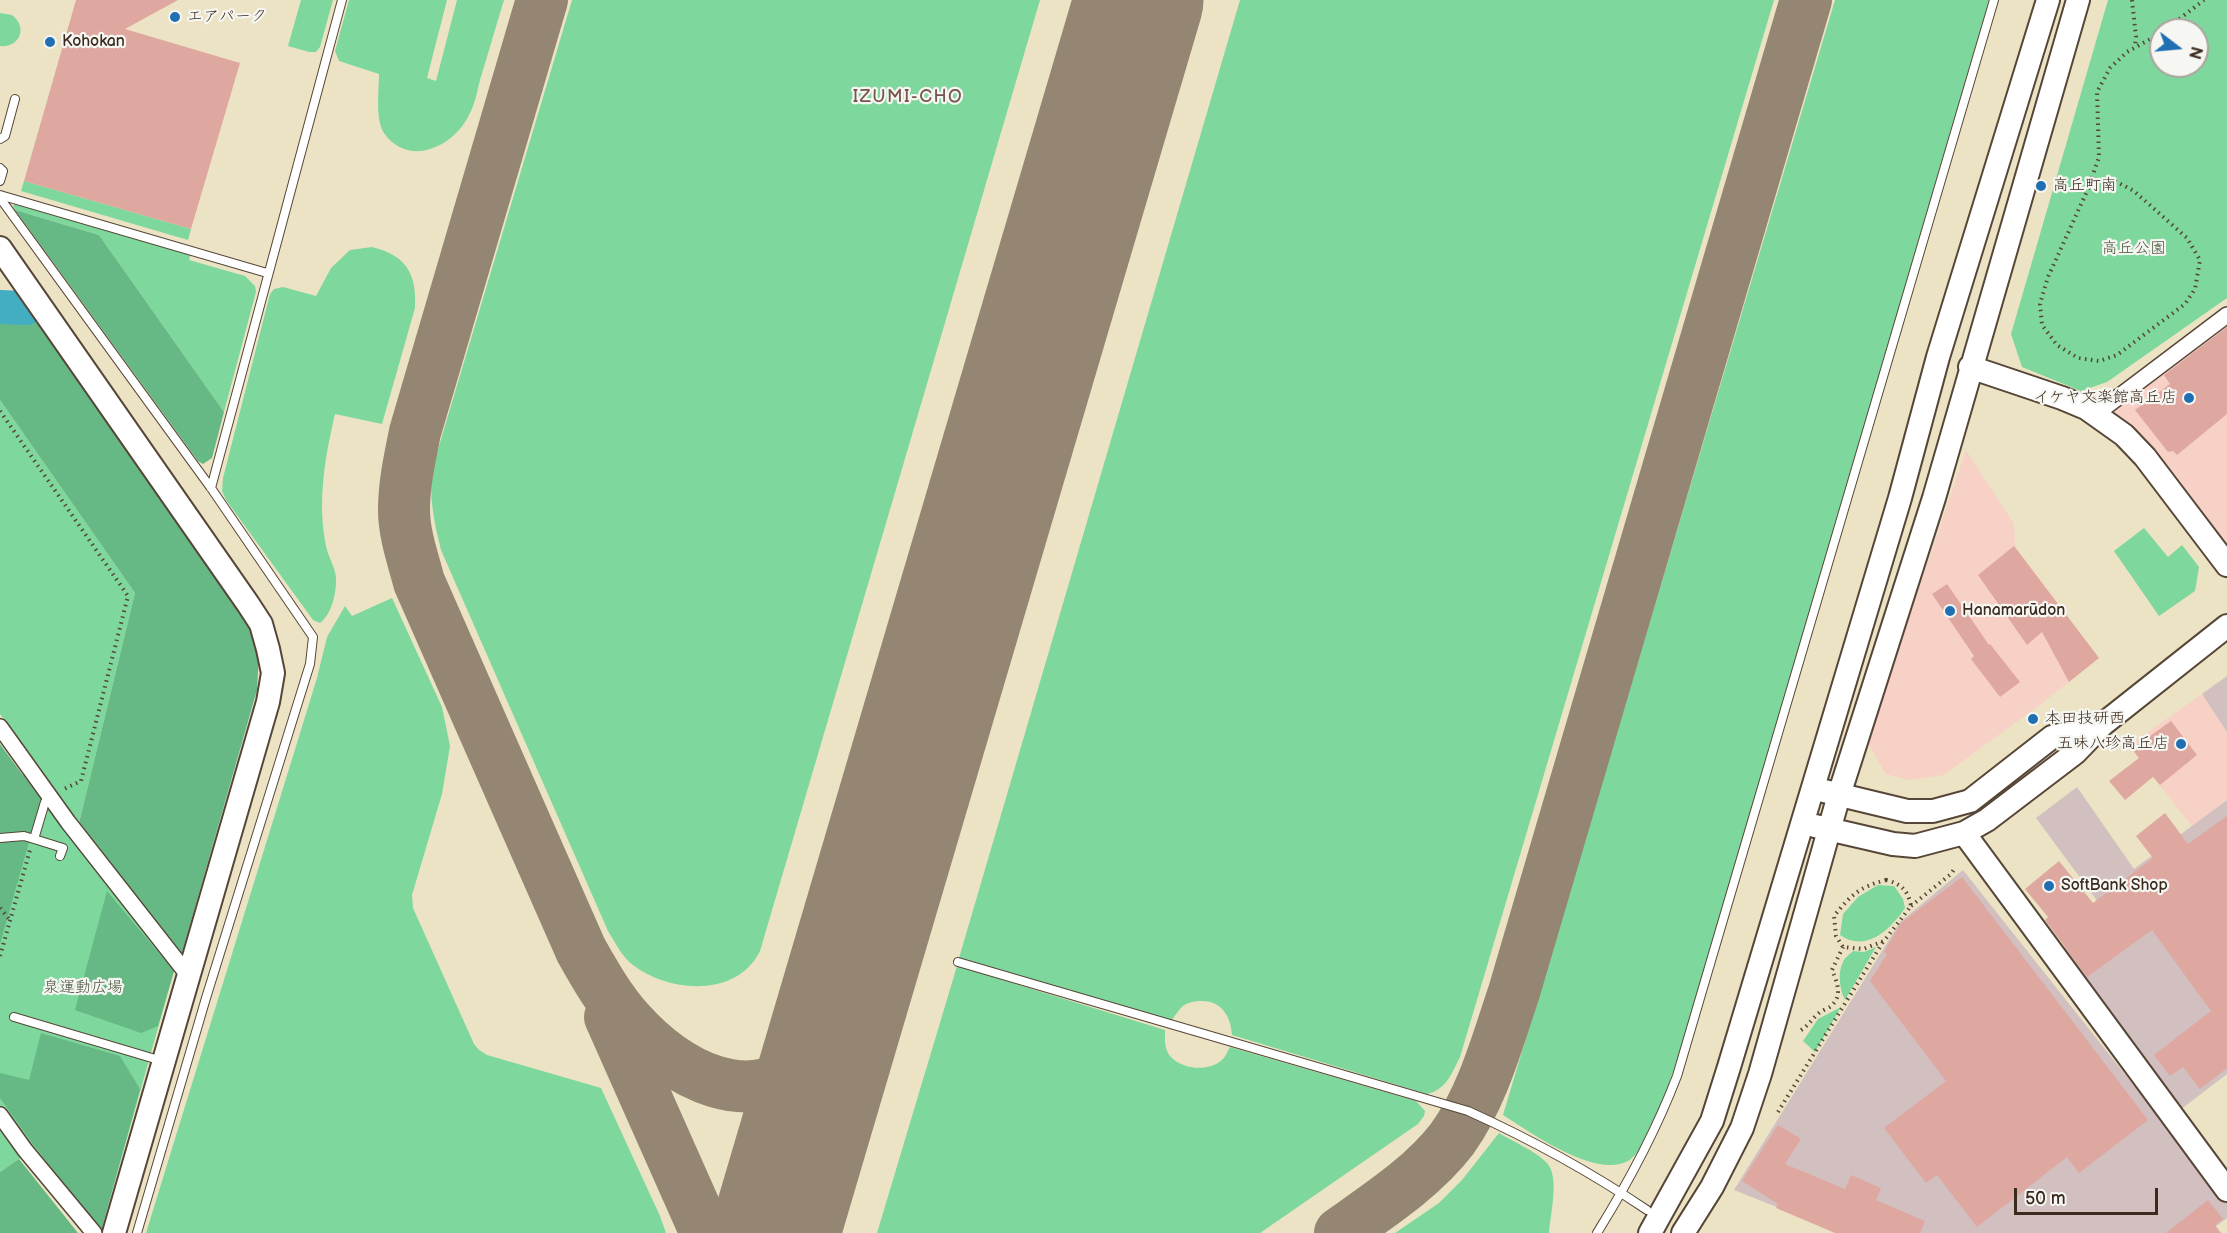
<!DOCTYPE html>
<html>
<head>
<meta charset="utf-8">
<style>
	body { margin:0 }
	#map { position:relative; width:2227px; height:1233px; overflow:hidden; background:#ece3c5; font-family:"Balsamiq Sans",sans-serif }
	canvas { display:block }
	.north { position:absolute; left:2149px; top:18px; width:60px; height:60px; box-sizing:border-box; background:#f6f6f2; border:2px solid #aba49d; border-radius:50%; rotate:106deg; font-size:16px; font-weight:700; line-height:24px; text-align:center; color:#3b2a1e }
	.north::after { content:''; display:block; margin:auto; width:21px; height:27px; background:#1f6fb2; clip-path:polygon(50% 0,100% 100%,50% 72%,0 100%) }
	.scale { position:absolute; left:2014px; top:1188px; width:144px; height:27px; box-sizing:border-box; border:3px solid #3b2a1e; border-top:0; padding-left:8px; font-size:18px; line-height:21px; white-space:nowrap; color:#3b2a1e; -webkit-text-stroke:4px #f6f6f2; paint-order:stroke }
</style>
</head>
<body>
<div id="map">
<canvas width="2227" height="1233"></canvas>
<div class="north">N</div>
<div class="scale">50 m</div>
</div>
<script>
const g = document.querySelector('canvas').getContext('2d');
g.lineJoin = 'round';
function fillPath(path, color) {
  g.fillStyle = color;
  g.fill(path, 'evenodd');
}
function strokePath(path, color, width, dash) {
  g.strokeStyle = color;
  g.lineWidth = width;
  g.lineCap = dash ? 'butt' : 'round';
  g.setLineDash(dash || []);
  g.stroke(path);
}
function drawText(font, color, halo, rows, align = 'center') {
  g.font = font + ' "Balsamiq Sans","Klee One",sans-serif';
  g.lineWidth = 4.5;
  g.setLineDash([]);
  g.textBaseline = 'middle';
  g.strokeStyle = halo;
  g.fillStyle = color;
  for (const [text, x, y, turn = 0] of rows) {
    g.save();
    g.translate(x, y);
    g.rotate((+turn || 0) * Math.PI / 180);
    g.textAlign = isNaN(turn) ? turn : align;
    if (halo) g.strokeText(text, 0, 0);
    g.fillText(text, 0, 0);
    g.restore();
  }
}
fillPath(new Path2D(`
	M2227,319V544L2218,542L2139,434L2100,412Z
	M1966,450L2014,524L2015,546L2099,658L2041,704L1944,775L1908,780L1886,774L1865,739L1930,556Z
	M2202,694L2227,732V800L2192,826L2132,750L2127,747Z`), '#f7d1c6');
fillPath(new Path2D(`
	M2227,676V732L2202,694Z
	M2077,787L2134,869L2227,800V1074L2180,1110L2060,952L2107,914L2036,818Z
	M1963,870L2227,1203V1218L2207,1233H1842L1734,1190L1900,922Z`), '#d2bfbf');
fillPath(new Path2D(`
	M301,0H333L320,47L316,52H309L288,46Z
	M349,0H447L427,78L436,81L457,0H504C496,27 488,53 480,80C477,91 475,105 469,115C454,147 408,168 384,133C375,119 379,90 379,74L339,61L335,51Z
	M572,0H1040L760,951C737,998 669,993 633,965C622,957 615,942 608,931L441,550C434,521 428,495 433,466Z
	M1240,0H1774L1460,1057C1452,1073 1446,1090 1427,1094L1232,1035C1231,1017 1222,1001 1202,1001C1196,1001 1188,1002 1183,1006C1179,1009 1175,1016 1172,1020L959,958Z
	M1835,0H1989L1686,1032C1677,1059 1651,1149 1628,1161C1595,1179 1530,1132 1503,1115Z
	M2108,0H2227V298L2107,382L2081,391L2022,367L2011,334ZM2161,30H2197V66H2161Z
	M0,13L12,15C28,27 20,48 0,46Z
	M24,181L191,229L188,240L21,191Z
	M16,201L191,253L189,260L245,276L255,286L256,292L224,412L99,235L15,210L13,206Z
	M372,247C406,255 417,274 415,308L382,424L335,414C325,457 317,502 326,546C328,557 337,570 336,581C336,595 331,615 320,623L313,620L226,500L222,491L223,478L270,294L274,289L283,287L316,296L331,268L350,250Z
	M0,400L135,593L79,823L66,833L174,971L101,1231L35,1148L0,1172V790L37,765L0,714Z
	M2144,528L2168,557L2182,545L2199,567L2195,591L2159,616L2114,551Z
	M392,598L442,707L450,746L442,794L412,895L413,908L474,1044L479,1050L487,1055L601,1088L660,1216L666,1233H146L317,678L327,637L345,606L352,616Z
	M1878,885L1894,886L1903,899L1905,908C1890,930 1866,953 1840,935L1843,914L1858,897Z
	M1876,947L1845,1000C1840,990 1837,973 1843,962C1844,958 1850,954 1853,951L1864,952Z
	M957,966L1165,1030C1165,1039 1164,1050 1171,1057C1183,1070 1210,1072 1223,1059C1226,1056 1228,1050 1230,1047L1416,1101L1425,1111L1424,1116L1418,1124L1260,1233H877Z
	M1841,1007L1815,1052L1803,1041L1818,1019Z
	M1499,1133C1512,1141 1537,1152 1547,1163C1560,1177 1550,1216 1549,1233H1395L1439,1203L1462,1180Z`), '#7ed79c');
fillPath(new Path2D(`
	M15,210L99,235L224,412L212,458L203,464L198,461Z
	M36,317L245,614L259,654L257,690L181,956L79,823L135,593L0,400V320Z
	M0,744L41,800L0,944Z
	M107,891L174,971L158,1026L141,1033L75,1010Z
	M41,1033L120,1056L140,1089L101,1231L35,1147L0,1098V1073L29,1080Z
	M19,1159L78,1233H0V1172Z`), '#66b884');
strokePath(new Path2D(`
	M0,307L26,308`), '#43aec2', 34);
strokePath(new Path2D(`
	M542,0L415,432C410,457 404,483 404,510C404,534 413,559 419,582L581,950C595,975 610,1001 629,1022C675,1074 753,1117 811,1058C816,1052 823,1047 827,1041C833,1033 836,1021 841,1012
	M610,1017L706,1233
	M1340,1233C1378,1206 1423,1177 1452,1139C1483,1096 1497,1042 1514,992L1806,0`), '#948672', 52);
strokePath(new Path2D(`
	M775,1233L1139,0`), '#948672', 129);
fillPath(new Path2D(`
	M76,0H178L125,29L240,63L191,229L24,181Z
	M2227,327V414L2177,455L2173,451L2168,452L2135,410L2170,384L2164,375Z
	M2014,546L2099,658L2069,682L2042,632L2027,645L1978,575Z
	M1947,584L1989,645L1990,644L2020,682L2000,697L1971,659L1974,656L1932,594Z
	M2171,721L2197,755L2160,785L2153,777L2125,800L2109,781L2139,758L2132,749Z
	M2165,813L2188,844L2227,816V1068L2200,1089L2183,1067L2170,1076L2154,1055L2211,1011L2152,930L2087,977L2045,920L2048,917L2025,889L2059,861L2093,903L2153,858L2136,836Z
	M1962,877L2148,1120L2079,1173L2067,1157L1977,1227L1937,1175L1926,1183L1884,1128L1946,1081L1870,981L1887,954L1884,952L1901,923Z
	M1778,1125L1801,1139L1785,1164L1845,1189L1851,1175L1881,1188L1876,1200L1925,1221L1920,1233H1835L1776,1208L1778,1204L1742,1181Z
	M2208,1200L2223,1219L2215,1225L2221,1233H2166Z`), '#dea8a0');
const lane = new Path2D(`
	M0,139L5,136L15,99
	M0,168L3,171L0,181
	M0,195L267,273
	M0,198L211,488L313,637L310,664L206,998L137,1233
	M211,488L342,0
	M51,798L45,802L34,839L63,848L60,856
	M0,838L24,836L34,839
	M958,962L1468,1111C1528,1138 1592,1173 1647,1210
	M14,1017L162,1061
	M1597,1233C1628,1183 1656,1131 1677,1076L1994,0`);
const street = new Path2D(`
	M2096,414L2227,315
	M0,727L68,822L188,975
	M0,1115L25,1150L94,1233`);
const secondary = new Path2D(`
	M0,248L248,604L261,624L268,649L273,673L268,702L114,1233
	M1970,367L2062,398L2086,408L2124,435L2145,457L2227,565
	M1824,791L1907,811H1933L1970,801L2052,737L2102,725
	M1815,826L1893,844L1915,846L1964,833L1987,820L2075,753L2102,725L2227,626
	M1964,833L2227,1190
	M1650,1233L1712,1121L1729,1067L1900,498L1938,357L2048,0
	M1683,1233L1712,1187L1742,1128L1760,1074L1839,795L1934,498L2078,0`);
strokePath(lane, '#564637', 10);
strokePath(street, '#564637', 18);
strokePath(secondary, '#564637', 26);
strokePath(new Path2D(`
	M2132,0L2136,37L2135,47
	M2165,30L2204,0
	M2091,180L2115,181L2134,191L2187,238L2200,260L2195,289L2185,304L2117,355L2099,361L2078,358L2057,345L2042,325L2040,304L2048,277L2088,189L2099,157L2097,92L2110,68L2127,52L2161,33
	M0,411L128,596L81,781L64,789
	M1886,880C1901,884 1908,890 1911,906L1884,941L1863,949L1843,947L1836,936L1834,916C1851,895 1859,887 1886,880Z
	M1911,906L1951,874L1955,868
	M0,908L10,920
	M0,956L30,850
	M1801,1030C1809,1025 1812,1019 1819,1013C1822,1010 1828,1009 1831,1006C1843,996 1837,982 1832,970L1843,947
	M1778,1112L1883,942`), '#564637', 4, [1.5, 4.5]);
strokePath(lane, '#fff', 8);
strokePath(street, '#fff', 15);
strokePath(secondary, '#fff', 22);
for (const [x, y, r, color] of [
	[175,17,6,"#1f6fb2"],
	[50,42,6,"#1f6fb2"],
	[2041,186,6,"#1f6fb2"],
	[2189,398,6,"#1f6fb2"],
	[1950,611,6,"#1f6fb2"],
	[2033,719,6,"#1f6fb2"],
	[2181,744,6,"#1f6fb2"],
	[2049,886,6,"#1f6fb2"]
]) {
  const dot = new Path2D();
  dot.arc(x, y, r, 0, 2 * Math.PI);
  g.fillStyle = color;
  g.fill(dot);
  strokePath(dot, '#f6f6f2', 2);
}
drawText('16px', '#3b2a1e', '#f6f6f2', [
	["エアパーク",187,17],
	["Kohokan",62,42],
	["高丘町南",2053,186],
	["イケヤ文楽館高丘店",2177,398,"right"],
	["Hanamarūdon",1962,611],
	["本田技研西",2045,719],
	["五味八珍高丘店",2169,744,"right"],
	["SoftBank Shop",2061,886]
], 'left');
drawText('16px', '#4c553e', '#f6f6f2', [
	["高丘公園",2134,249],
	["泉運動広場",83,988]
]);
g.letterSpacing = '1.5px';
drawText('18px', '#74564c', '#f6f6f2', [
	["IZUMI-CHO",908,97]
]);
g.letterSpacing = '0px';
</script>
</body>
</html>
